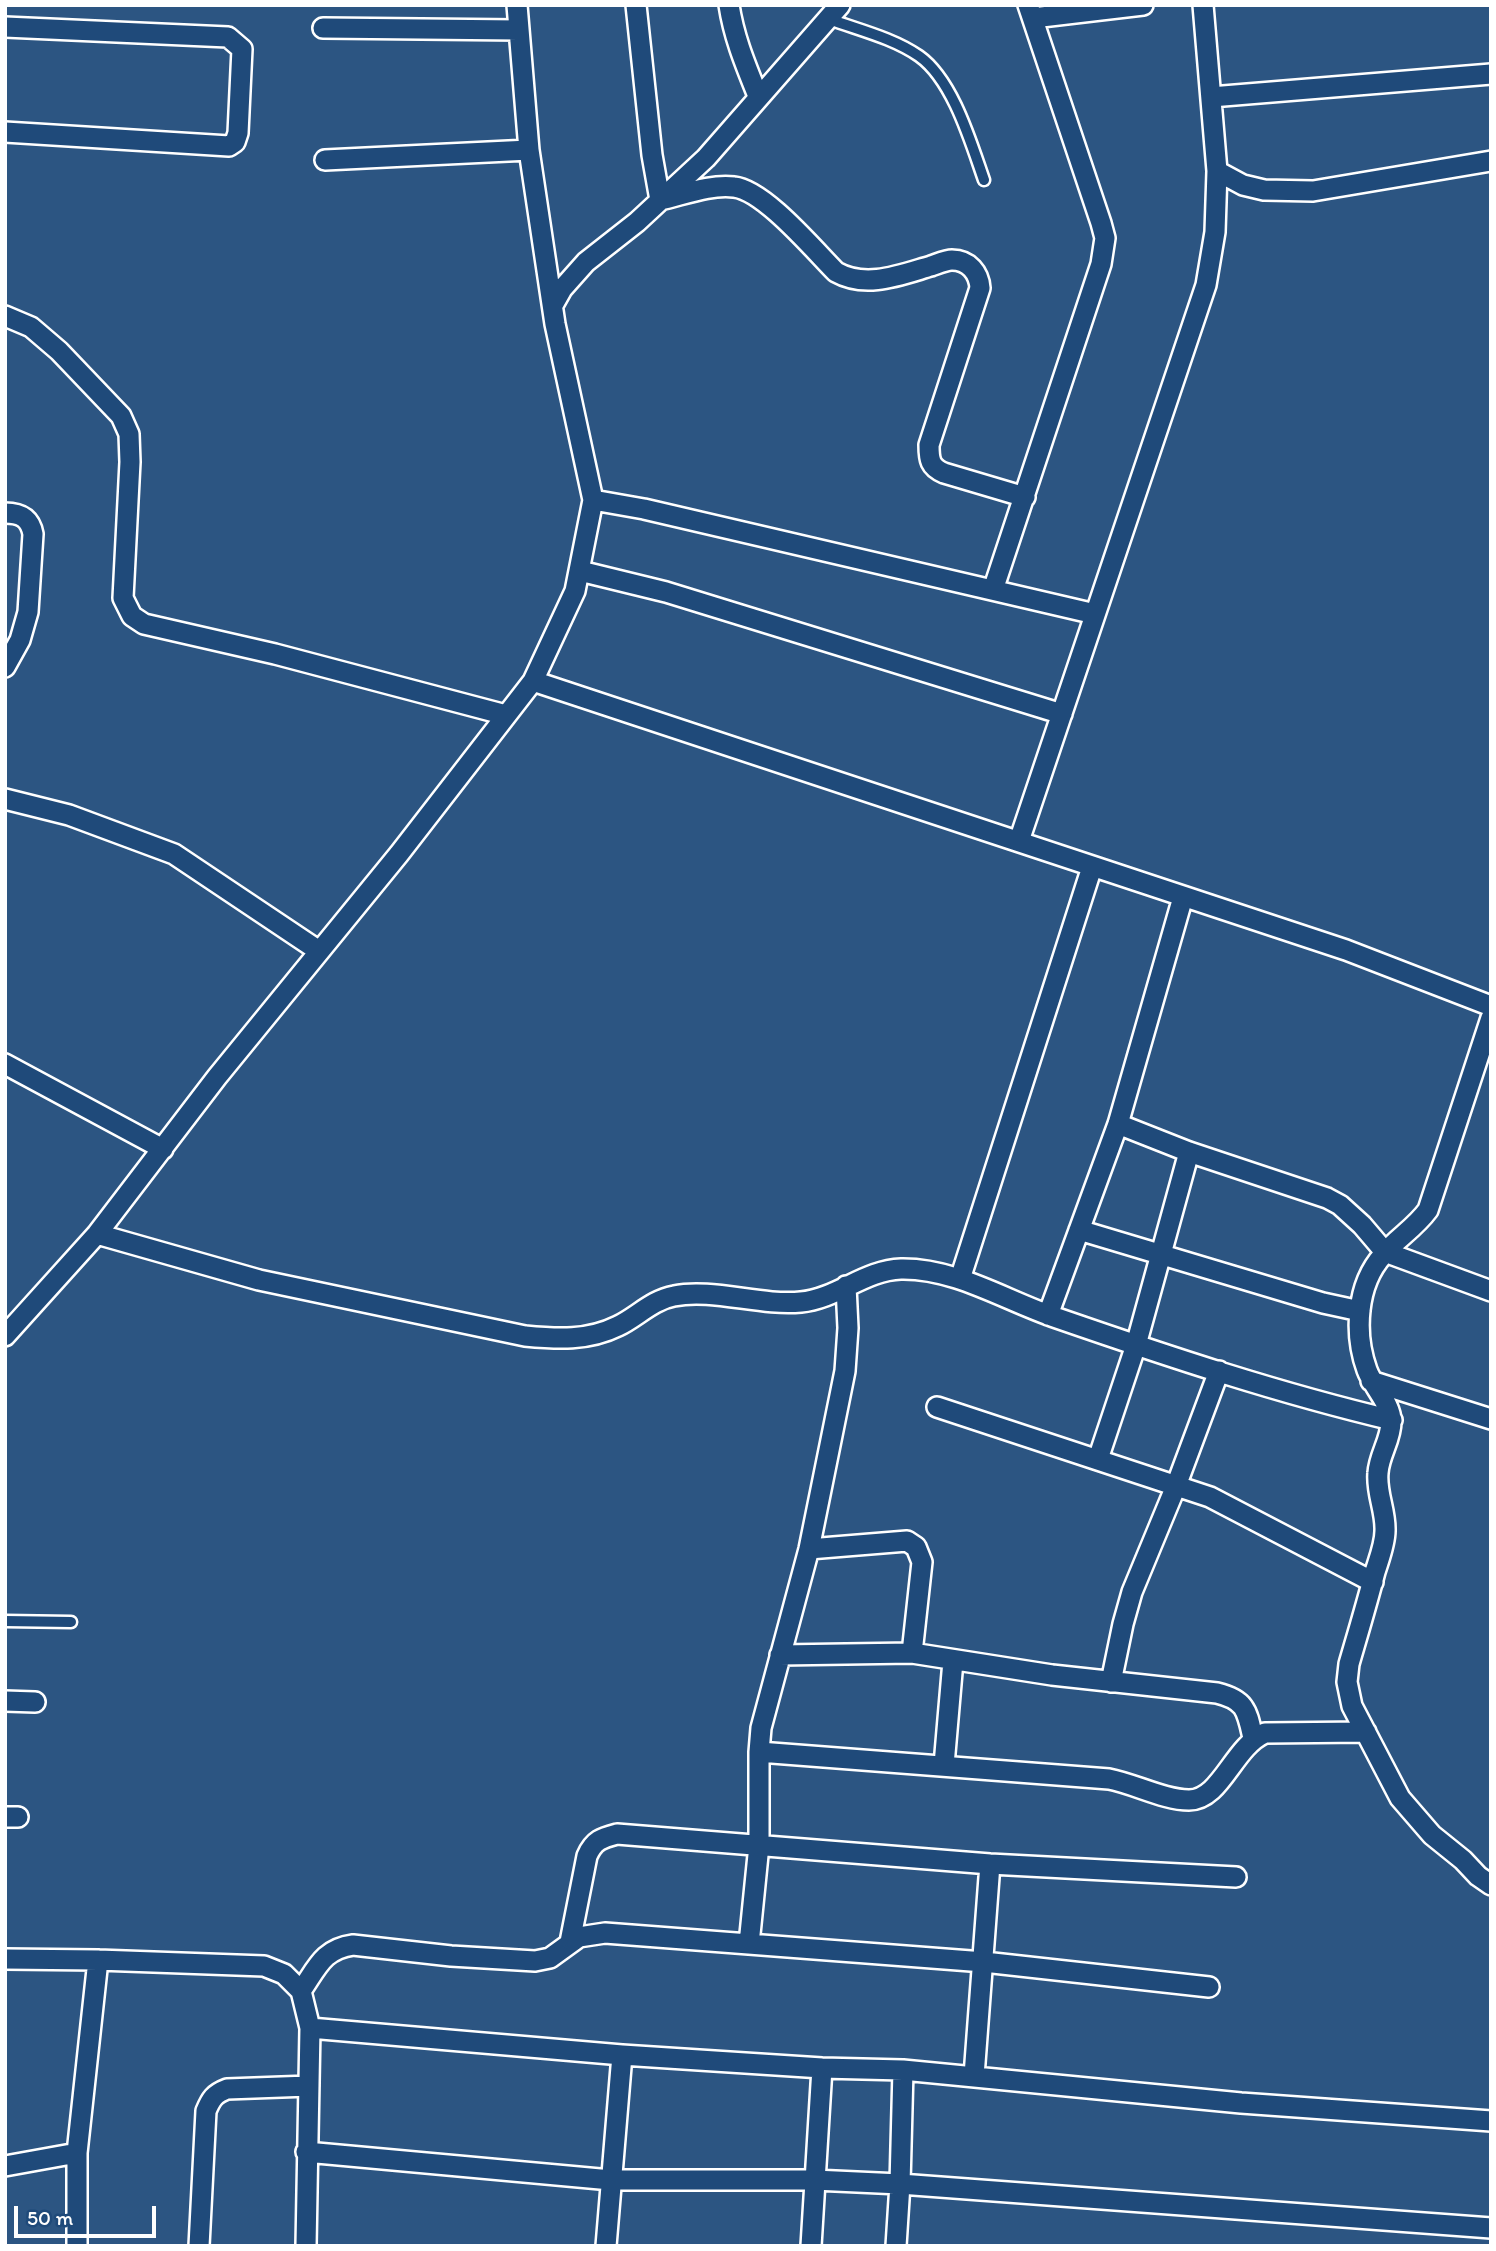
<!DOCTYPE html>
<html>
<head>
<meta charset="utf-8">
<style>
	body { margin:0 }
	#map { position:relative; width:1496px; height:2251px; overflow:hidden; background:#2c5582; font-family:Itim,sans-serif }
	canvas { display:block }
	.frame { position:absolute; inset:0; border:7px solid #fff; pointer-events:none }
	.scale { position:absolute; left:14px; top:2206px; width:142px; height:32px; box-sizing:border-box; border:4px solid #fff; border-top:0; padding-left:9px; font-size:21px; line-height:24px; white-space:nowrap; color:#fff; -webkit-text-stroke:5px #1f4a7a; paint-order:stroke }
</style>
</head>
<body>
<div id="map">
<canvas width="1496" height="2251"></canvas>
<div class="frame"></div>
<div class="scale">50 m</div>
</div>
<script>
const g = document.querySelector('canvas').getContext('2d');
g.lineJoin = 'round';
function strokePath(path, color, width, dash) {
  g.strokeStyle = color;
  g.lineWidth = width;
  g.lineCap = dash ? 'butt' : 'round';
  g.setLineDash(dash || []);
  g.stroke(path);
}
const lane = new Path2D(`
	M829,19C859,30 893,38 919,56C953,80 971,143 984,180
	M5,1621L71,1622`);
const street = new Path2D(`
	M517,5L529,150L555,324L593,500L575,591L533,681L1346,950L1491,1006
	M636,5L652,155L660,200C683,195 710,184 734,187C764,190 814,250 836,272C866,289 900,275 931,266C937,264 946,260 952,260C969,260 979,273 980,288L929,445C929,460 930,467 944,473L1025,497
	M729,5C734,38 746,66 758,96
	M1033,18L1143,5
	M5,27L228,37L242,49L238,133L235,142L229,146L5,132
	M323,28L519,30
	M1211,97L1491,74
	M325,160L529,150
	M1217,171L1243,185L1264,190L1313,191L1491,161
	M553,305L562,289L586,262L637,222L706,158L840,5
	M5,316L31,327L59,351L121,416L129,434L130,462L123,598L132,616L144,624L275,654L506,715
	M593,500L644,509L1095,614
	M5,513C21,513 30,518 33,534L28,612L20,640L5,667
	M580,571L666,592L1062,714
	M993,590L1101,264L1105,238L1101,223L1028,5
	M5,799L69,815L174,854L319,951
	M1019,841L1206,285L1215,232L1217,171L1203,5
	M1491,1018L1428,1210C1414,1229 1397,1238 1383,1255C1356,1285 1354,1334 1367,1370C1373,1387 1392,1405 1391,1422C1391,1440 1379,1455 1378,1473C1376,1493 1386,1511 1385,1531C1385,1544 1379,1559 1375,1572C1367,1603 1358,1633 1349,1664L1347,1682L1352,1706L1400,1798L1432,1835L1463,1860L1478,1876L1491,1885
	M5,1064L163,1149
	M1118,1124L1189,1152L1327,1198L1340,1205L1362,1225L1385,1252L1491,1291
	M1079,1230L1323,1303L1360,1311
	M97,1234L259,1280L525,1336C557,1339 588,1341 618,1326C637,1317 652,1300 674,1296C712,1288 760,1306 801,1302C836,1299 865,1270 901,1269C956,1268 1006,1301 1057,1318C1167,1356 1278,1393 1392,1420
	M960,1279L1092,867
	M1048,1315L1118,1124L1183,897
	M5,1336L97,1234L217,1077L399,854L533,681
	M1371,1381L1491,1419
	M937,1407L1210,1497L1373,1582
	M1098,1459L1136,1345L1189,1152
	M809,1549L907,1541L916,1547L922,1562L912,1653
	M780,1655L912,1653L1052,1675L1217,1693C1246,1700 1247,1711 1253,1738
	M1111,1682L1123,1624L1132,1592L1176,1486L1219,1371
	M5,1701L35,1702
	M759,1752L1109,1779C1135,1784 1164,1800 1189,1800C1221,1800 1233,1747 1265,1733L1366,1732
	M944,1765L953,1661
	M5,1817H18
	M570,1942L587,1856C594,1840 602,1838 617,1834L990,1864L1236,1877
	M749,1944L759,1845V1752L761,1728L809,1549L845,1371L848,1328L846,1286
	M5,1959L98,1960L264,1966L284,1974L301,1991L310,2028L306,2246
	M301,1991C317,1968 323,1949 353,1945L451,1956L535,1961L550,1958L579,1937L605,1933L984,1962L1209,1987
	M310,2028L622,2055L822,2068L903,2070L1241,2103L1491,2121
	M974,2076L990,1864
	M306,2152L611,2180H814L900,2184L1491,2228
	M5,2166L77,2153
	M77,2246V2153L98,1960
	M199,2246L206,2111C211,2099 214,2094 227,2089L309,2086
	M606,2246L622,2055
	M811,2246L822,2068
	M896,2246L900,2184L903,2070`);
strokePath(lane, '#fff', 15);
strokePath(street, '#fff', 24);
strokePath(lane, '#1f4a7a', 10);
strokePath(street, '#1f4a7a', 19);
</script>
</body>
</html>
